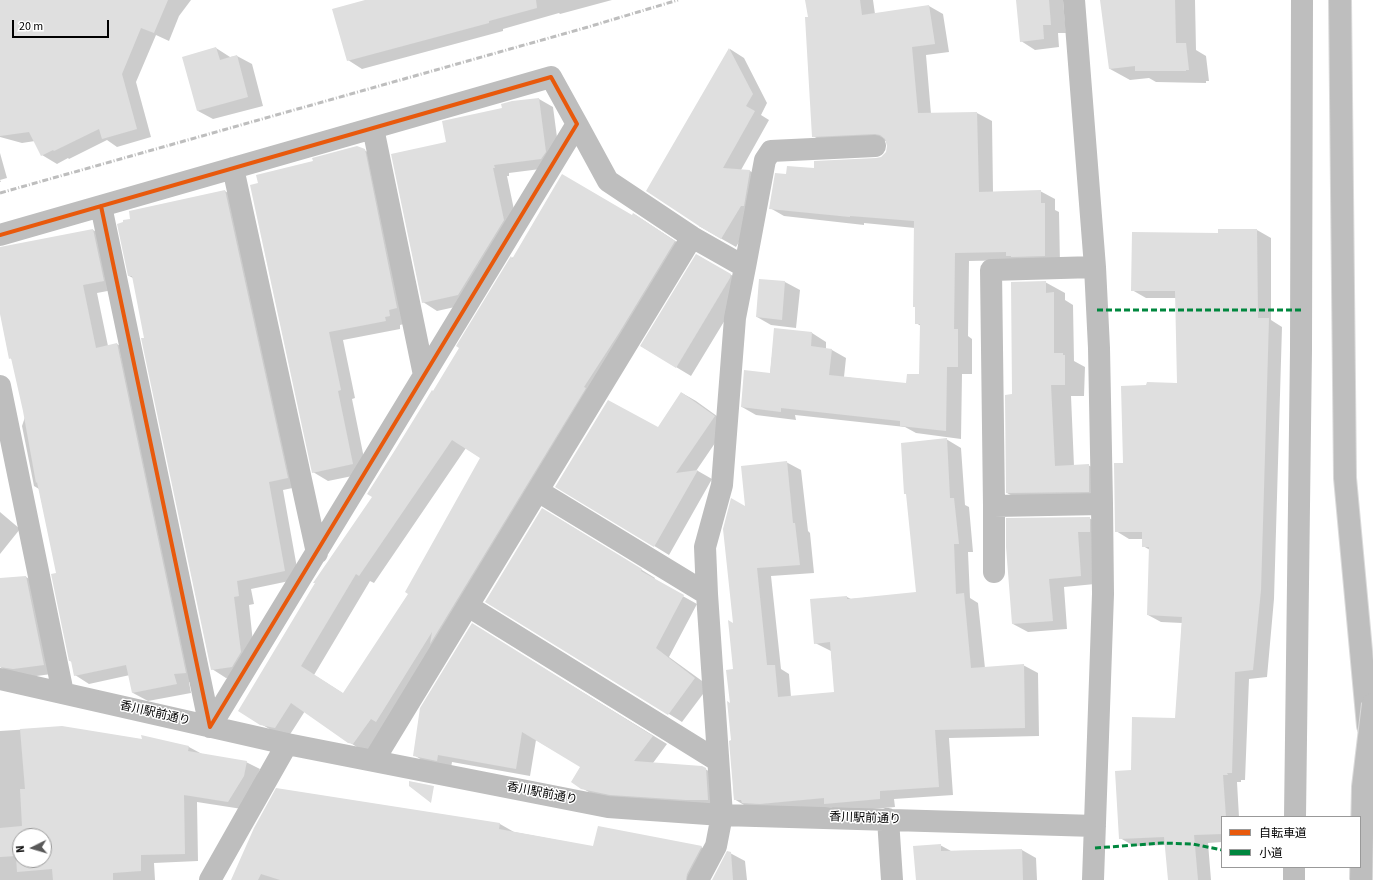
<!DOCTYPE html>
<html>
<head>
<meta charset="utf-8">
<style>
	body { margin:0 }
	#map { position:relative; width:1373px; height:880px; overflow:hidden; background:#fff; font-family:"Source Sans 3","Noto Sans JP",sans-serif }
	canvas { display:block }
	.legend { position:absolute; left:1221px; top:816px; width:140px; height:52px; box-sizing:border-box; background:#fff; border:1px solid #999; margin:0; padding:5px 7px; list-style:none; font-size:12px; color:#000 }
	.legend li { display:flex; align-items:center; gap:8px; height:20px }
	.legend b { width:20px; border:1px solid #999 }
	.north { position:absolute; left:12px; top:828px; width:40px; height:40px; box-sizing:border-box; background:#fff; border:1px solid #999; border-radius:50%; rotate:265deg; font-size:11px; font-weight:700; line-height:16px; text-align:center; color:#000 }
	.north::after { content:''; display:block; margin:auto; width:14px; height:18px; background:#595959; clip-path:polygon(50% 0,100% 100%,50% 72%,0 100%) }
	.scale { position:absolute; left:12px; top:20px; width:97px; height:18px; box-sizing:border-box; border:2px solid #000; border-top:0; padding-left:5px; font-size:12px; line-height:14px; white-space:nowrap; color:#000; -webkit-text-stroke:3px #fff; paint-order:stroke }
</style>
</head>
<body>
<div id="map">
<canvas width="1373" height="880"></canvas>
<ul class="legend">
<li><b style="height:5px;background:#e8590c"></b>自転車道</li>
<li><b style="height:5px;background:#00873e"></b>小道</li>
</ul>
<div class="north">N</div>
<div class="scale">20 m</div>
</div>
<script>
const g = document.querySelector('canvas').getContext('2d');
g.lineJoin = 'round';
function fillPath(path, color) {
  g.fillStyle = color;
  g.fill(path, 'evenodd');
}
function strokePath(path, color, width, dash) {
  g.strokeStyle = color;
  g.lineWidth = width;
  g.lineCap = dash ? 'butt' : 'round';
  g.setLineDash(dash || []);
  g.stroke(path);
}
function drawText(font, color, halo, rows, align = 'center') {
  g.font = font + ' "Source Sans 3","Noto Sans JP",sans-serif';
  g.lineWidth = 3;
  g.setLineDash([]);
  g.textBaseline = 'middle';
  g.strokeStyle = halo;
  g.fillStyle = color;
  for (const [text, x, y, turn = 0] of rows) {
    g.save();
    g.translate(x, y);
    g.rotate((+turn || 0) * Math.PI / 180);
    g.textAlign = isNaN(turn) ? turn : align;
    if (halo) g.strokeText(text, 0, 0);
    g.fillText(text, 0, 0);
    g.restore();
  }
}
fillPath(new Path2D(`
	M0,0H191L179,16L169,41L156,35L136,82L151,137L117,147L107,140L69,159L68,158L57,164L42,155L35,141L22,143L0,137Z
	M369,0H612L560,14L559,13L503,29V31L362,69L348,60Z
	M807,0H873L875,14L929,6L943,14L949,52L926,55L931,114L977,113L992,121L993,192L1040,191L1055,199V210L1059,212L1060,264L1015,260L969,261L968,336L972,339V374H962L961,439L916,433L905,427L795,415L796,420L756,415L742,407L770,374L775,329L812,333L826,342V349L832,350L846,358L844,377L907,384L920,375L921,326L916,323V308L914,306L915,228L864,223V225L784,216L770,208L787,175L876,159L882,158L887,153L888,146L887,141L827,144L813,136L809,18Z
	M1017,0H1063L1066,33H1058L1059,47L1035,50L1021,41Z
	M1104,0H1195L1196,50L1206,56L1209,81H1206V83L1156,82L1149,78L1130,80L1110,69Z
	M216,48L230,57L237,56L252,64L263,106L213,119L198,111Z
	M730,49L744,58L767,103L761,115L769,120L741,170L750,171L765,180L756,214L736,247L699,226Z
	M539,99L553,107L560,160L556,167L509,173V176H507L518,229L473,303L437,311L423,302L448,143L503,109Z
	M364,150L379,158L404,324L400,325V329L343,340L355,398L352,399L367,473L328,481L313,472L251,186Z
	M0,153L7,178L0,180L1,182H0Z
	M225,191L239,200L302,486L283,490L299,579L251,589L254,604L249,605L255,661L246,675L226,678L212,669L133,278L129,276Z
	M634,214L689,250L368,752L363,751L349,742L305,711L289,736L276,733L261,724L316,584L315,583L373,497L460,348L458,346L512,257L513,258L632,217ZM466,448L481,458L409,594L344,694L314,675L370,581L374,583Z
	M93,230L108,238L118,289L97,293L108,346L117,344L132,353L200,681L189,682L191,693L148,701L133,693L130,675L89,684L75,675L72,662L70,661L57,574L39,489L34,486L22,426L25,417L13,360L10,358L0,292V248Z
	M1219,230H1257L1271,238V320L1282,327L1274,599L1267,677L1249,679L1245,780H1241V782H1237L1239,817H1222V842L1208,843L1211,880H1169L1166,845L1134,846L1120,838L1132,771L1176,719L1182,623L1161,622L1148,615L1150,550L1143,546V539H1129L1116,531L1124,464L1178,384L1176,298H1146L1132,290L1219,234Z
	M697,255L745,283V287L691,376L641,346Z
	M760,280L785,282L800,290L796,328L771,325L757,317Z
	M1045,282L1065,293V300L1073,305L1074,361L1085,367L1084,396H1071L1074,466L1088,465L1108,476L1109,503L1027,504L1007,493L1013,395Z
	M682,393L696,401L728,424L696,471H698L712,479L669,555L556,486L658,428Z
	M946,439L961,448L965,505L969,507L973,552H968L970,598L978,603L985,668L1023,665L1038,673L1039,736L949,738L953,795L894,799L895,807L840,812L831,807L776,812L749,808L734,799L731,704L734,670V625L746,508L786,462L801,470L808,531L810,533L814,573L771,576L781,669L789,674L791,697L835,693L831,651L815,643L811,600L847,597L851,599L917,593Z
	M0,512L20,529L0,554Z
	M556,517L655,578L654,580L697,604L669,657L709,686L682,722L486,601Z
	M1089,518L1104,526L1095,584L1064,587L1067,629L1028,632L1013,624L1008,547Z
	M26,577L41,585L59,673L29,677L14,675L0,667V579Z
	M486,633L667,744L653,763L702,767L720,778L722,808L597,797L582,788V767L536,740L530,776L452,762L451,768L428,764L414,755Z
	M62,727L189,747L202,754L246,762L260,769L242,809L197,802L198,861L154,863L155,880H0V731ZM20,836H44V860H20Z
	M277,790L500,824L514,832L594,847L599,827L701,847L716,855L703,880H241Z
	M940,845L951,851L1022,850L1036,858L1037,880H917Z
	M730,853L745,861L747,880H713Z`), '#0003');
fillPath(new Path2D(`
	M0,0H168L154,33L141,28L122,74L137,129L102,139L99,129L54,151L53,150L41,156L29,132L0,136Z
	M365,0H536L537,8L489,21V23L347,61L332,9Z
	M805,0H860L862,15L929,5L935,44L912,47L918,113L977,112L979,192L1041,190V203H1045V256L1011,257V256H1006V252L955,253L954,329H958V367H947L946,431L900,426V421L781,408V412L741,407L744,370L770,373L774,328L812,332L811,346L832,349L829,375L906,383L907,374H919L920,324H915V307H913L914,221L850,216V217L769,209L775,173L786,174L787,166L814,168V161L876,158L881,157L886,152L887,146L885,139L880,135L875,134L812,137L805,17H808Z
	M1016,0H1049L1051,25H1043L1044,39L1020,42Z
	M1100,0H1175L1176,43H1186L1189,70H1186V71H1135V66L1109,69Z
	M216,47L220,60L237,55L248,97L197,111L182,57Z
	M729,48L753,94L746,106L755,111L723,168L750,170L744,206H741L721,239L699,226L646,191Z
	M539,98L546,152L541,159L494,165L495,168H493L504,220L458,295L422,303L391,154L446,142L442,121L502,108L501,104L512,101Z
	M357,146L365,149L397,308L389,310L390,316L385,317L386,321L329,332L341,390L338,391L353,464L312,473L250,185L258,183L256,175L313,161L312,158Z
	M562,174L632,215L633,213L675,241L619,333L584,387L586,388L430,644L432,632L376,722L371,719L353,744L348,743L291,703L275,728L260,725L238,711L315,583H313L372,497L367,494L395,450L432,390L433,391L459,348L456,346L511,256L512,259ZM452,440L480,458L405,592L408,594L343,693L301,666L356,574L359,576Z
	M225,190L288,478L269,482L285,571L237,581L239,596L234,597L241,652L232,667L211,670L141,338H144L132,276H128L117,224L123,222V220L130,219L129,211Z
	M93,229L104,281L83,285L96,348L117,343L186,673L174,674L177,684L132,693L126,665L74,676L71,661H69L51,574L56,573L37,482L36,483L23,411L11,358L9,359L0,314V247Z
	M1218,229H1257L1258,318H1269L1261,590L1253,670L1235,672L1232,773H1227L1228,775H1223L1226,817H1222V834L1194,835L1198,880H1168L1164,837L1119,839L1115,771L1131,770L1132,717L1175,718L1182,617L1147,615L1149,547H1142V532H1115L1114,463H1123L1121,386L1146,385L1147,382L1177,383L1175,291H1131L1132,232L1218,233Z
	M696,254L731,274L730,278L676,368L640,346Z
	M759,279L785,281L782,320L756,317Z
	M1046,281V293L1054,292V353H1063V355H1065V385H1051L1055,466L1089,464V492L1006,493L1005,395L1012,394L1011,282Z
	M681,392L715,416L676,473L698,470L654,547L555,487L608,400L658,427Z
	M947,438L950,498H954L959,544H954L956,594L964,593L971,668L1024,664L1025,728L935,730L939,787L880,791V799L824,804V798L760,804L742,803L741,800H734L729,741L731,740L727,701L730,703L726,670L733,669L728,620L733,623L723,529L731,498L745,506L741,466L787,461L793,523H795L800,565L757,568L767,665H775L778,697L834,692L830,642L814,644L810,599L847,596V599L916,592L906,494H904L901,443Z
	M542,508L642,569L641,571L684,595L656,648L695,678L668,715L485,602Z
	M1090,517V532H1078L1081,576L1049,579L1053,621L1012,624L1006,547V518Z
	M26,576L44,665L13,669L0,667V578Z
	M472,623L653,736L634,761L702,766L706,768L708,800H686L610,795L581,789L571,782L580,767L522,732L516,769L438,755L437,761L413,756L420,708Z
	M62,726L142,739L141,735L189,746L188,751L247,761L244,776L228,802L184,795L185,854L141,855V871L113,873V880H53L52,869L17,872L16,856L0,857V828L22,826L20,789H25L20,729ZM20,836H44V860H20Z
	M409,781L434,786L431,803L409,786Z
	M276,788L500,823L499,829L593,846L598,826L702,846L687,874L686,880H280L261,874L258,880H231L254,828Z
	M941,844V851L1022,849L1023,880H916L913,846Z
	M727,851L731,852L733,880H712Z`), '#dfdfdf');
const highway = new Path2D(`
	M1340,0L1345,478L1368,726`);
strokePath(highway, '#dbdbdb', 24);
strokePath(new Path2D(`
	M1074,0L1095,267L1099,348L1102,504L1103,594L1093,880
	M577,124L608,181L692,237L745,267L735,318L722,485L705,547L707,594L722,815L716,846L698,880
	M373,128L424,375
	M233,168L317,553
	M0,235L551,77L577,124L210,727L101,206
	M745,267L765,160L771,151L875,146
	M1095,267L991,270L994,506L1102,504
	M0,386L63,693
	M538,491L707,594
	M994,506V572
	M468,606L718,761
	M0,679L287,744L608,807L722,815L1095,826
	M374,760L692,237
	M1295,817L1301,350L1302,0
	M888,819L892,880
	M210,880L287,744
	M1294,880V867`), '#bebebe', 22);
strokePath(highway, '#bebebe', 22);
strokePath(new Path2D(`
	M0,193L588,27L678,0`), '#bebebe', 3, [6, 2, 1, 2]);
const highwayBridge = new Path2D(`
	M1361,880L1363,787L1373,704`);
strokePath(highwayBridge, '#dbdbdb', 24, []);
strokePath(highwayBridge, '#bebebe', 22);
strokePath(new Path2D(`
	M1097,310H1301
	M1095,848L1162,843L1193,844L1222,850`), '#00873e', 3, [6, 3]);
strokePath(new Path2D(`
	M0,235L551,77L577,124L210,727L101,206`), '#e8590c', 4);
drawText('12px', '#000', '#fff', [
	["香川駅前通り",155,714,13],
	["香川駅前通り",542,794,11],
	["香川駅前通り",865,819,2]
]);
</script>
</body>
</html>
